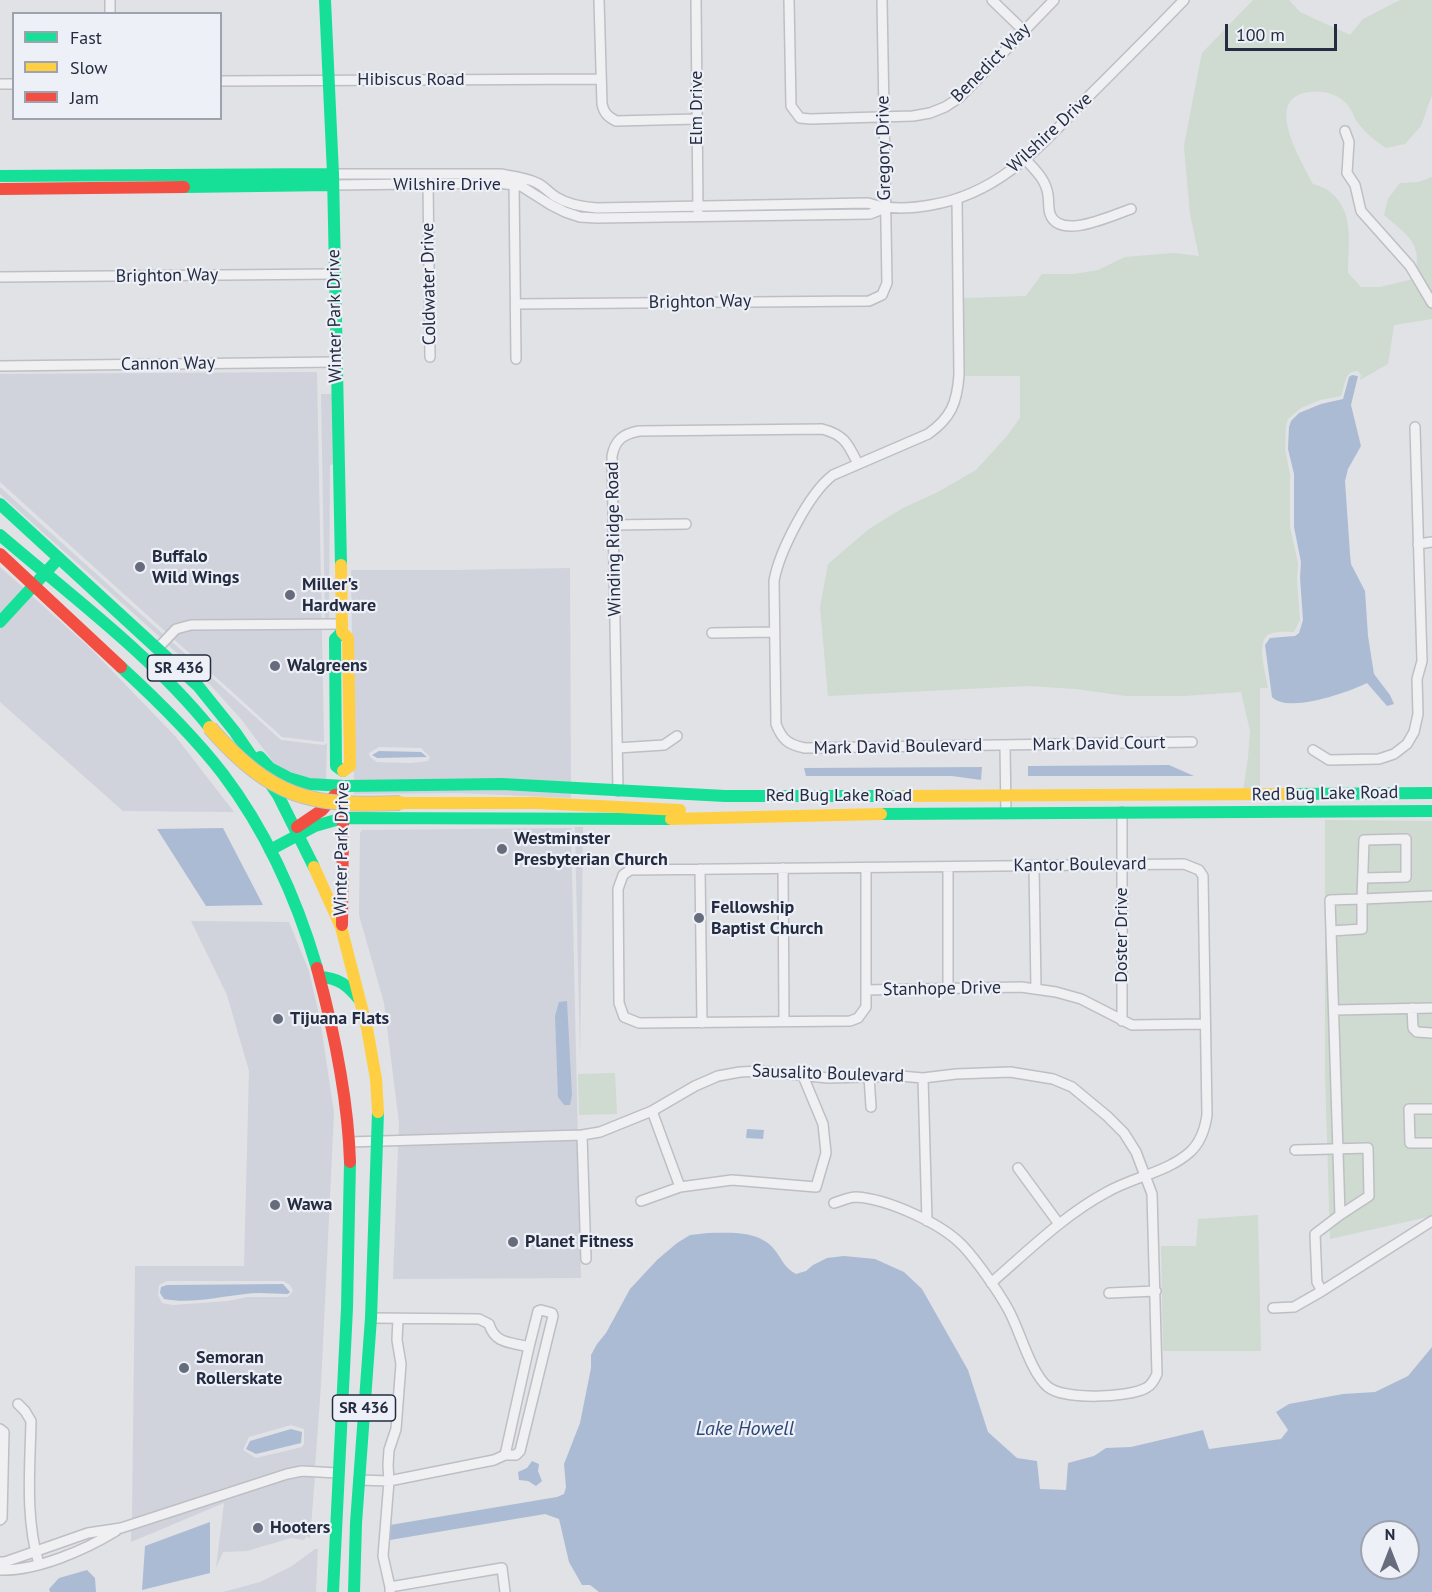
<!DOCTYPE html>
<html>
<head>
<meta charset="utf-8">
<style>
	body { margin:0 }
	#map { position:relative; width:1432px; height:1592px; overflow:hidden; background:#e0e2e6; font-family:"PT Sans",sans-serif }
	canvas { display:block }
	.legend { position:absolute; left:12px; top:12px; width:210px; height:108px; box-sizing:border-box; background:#edf0f6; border:2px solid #9da2ae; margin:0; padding:8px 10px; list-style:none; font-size:18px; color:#252c41 }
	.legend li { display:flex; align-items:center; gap:12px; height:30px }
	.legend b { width:30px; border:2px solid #9da2ae }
	.north { position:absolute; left:1360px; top:1520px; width:60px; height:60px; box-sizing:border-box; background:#edf0f6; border:2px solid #9da2ae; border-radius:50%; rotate:0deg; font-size:16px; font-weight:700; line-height:24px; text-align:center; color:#252c41 }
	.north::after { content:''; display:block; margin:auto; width:21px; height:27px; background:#666c7b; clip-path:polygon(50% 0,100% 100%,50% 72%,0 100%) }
	.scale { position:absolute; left:1225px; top:24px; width:112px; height:27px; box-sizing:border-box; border:3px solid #252c41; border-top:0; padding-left:8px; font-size:18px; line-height:21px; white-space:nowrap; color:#252c41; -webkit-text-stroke:4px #edf0f6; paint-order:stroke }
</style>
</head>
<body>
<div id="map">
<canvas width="1432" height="1592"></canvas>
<ul class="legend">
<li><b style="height:8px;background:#16e098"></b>Fast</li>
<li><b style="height:8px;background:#ffcf43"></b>Slow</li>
<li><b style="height:8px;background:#f24e42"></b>Jam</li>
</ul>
<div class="north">N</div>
<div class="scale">100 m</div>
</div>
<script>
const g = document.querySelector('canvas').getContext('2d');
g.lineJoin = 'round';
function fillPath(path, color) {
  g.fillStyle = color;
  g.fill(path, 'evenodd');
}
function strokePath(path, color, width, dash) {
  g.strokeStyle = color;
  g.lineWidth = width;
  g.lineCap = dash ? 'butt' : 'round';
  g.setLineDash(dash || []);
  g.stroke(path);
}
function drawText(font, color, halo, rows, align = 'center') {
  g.font = font + ' "PT Sans",sans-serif';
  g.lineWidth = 4.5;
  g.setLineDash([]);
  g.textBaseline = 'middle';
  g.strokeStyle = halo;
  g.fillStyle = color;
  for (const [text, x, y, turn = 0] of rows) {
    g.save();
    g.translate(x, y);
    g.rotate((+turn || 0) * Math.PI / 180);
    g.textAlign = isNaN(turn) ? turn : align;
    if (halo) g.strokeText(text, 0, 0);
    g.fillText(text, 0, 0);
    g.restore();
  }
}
fillPath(new Path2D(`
	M317,372L324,742L282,737L0,482V374Z
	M321,394H332L334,464L330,465L329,620H325Z
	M0,487L164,635L161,638L0,494Z
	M0,567L25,589L0,616Z
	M570,568L571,784L354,782L351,570H457ZM379,747L421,748L430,757L428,761L411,763L377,762L370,757L369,753Z
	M31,595L90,648L176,737L234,812L123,811L0,702V628Z
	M170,640L281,740L324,745L327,743L326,780L310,779L277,767L241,719L205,679L167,644Z
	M502,789L571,793V798L458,793L354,794V790Z
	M574,827H583L580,1060L575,828Z
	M571,828L581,1278L393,1279L399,1123L384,1003L359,915L360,833L362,830Z
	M191,921L289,922L309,971L320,1019L334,1112L321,1385L315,1468L302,1467L286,1469L132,1520L135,1266H244L249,1071L227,995ZM167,1281H283L290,1285L293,1291L288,1297H247L228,1301L173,1305L162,1303L158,1295L159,1285ZM291,1425L304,1429V1444L302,1447L256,1458L243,1450L249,1437Z
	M302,1476H315L310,1539L307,1536L304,1540L291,1538L247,1551L223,1552L216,1568L224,1503L131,1542V1530L288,1478Z
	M315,1549H318L316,1592H223L260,1582L292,1566Z`), '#d0d3dc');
fillPath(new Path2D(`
	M1253,0H1289L1300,12L1350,35L1363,19L1400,0H1432V95L1421,126L1405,144L1386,148C1374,140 1364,132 1356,120C1353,115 1351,108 1347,104C1337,93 1322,90 1309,92C1262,98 1301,160 1313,184C1318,186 1326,188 1330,192C1355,211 1348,245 1348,273L1361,287H1380L1413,279L1432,310V319L1394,325L1388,364L1360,380L1361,375L1358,371C1344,370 1345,386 1341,396L1320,400L1301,408L1288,419L1286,426L1285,449L1290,474V527L1298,563L1297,579L1300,620L1294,632C1287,632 1277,631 1270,634C1255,639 1266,675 1268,688H1260V790H1243L1248,758L1250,731L1241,692L1184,696H1126L1076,689L1027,686L828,696L820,607L828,564L869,529L903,508L938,492L976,470L1007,436L1020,418V376H964L963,298L1026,296L1042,274H1074L1098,270L1125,257L1174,253L1199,256L1190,214L1184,146L1195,88L1202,53Z
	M1432,177V295L1416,268C1422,242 1402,231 1384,215L1388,199L1400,183L1418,182Z
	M1325,820L1432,821V1216L1330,1239L1325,1074Z
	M615,1073L617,1114L579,1115L578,1074Z
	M1258,1215L1261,1351H1163L1161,1246H1196L1198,1219Z`), '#cfdad0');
fillPath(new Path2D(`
	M1352,375L1358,376L1351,405L1361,446L1348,469L1345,481L1350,554L1351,564L1365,591L1368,636L1374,674L1390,695L1394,704L1387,706L1367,683C1349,692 1288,714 1272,697L1265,645L1270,638L1295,636L1299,633L1303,620L1300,578L1301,562L1294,527V474L1288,449L1289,427L1291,421L1299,413L1321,404L1343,399L1349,377Z
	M379,751L421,752L427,757L377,758L372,755Z
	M1169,765L1194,776H1028V766Z
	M982,767L981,780L952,776H806L804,768Z
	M223,828L263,905L206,906L157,829Z
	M567,1001L572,1095L570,1105H564L558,1097L555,1016L559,1002Z
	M747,1129L764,1130L763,1139L746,1138Z
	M708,1233C732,1233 762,1230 777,1253C784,1263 785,1268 796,1274L806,1271L813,1265L827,1258L844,1256L875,1259L904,1272L922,1289L968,1370L988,1432L1017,1458L1037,1461L1040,1489L1066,1490L1068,1463L1094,1456L1106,1448L1131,1447L1203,1430L1209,1449L1281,1439L1288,1430L1276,1412L1289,1404L1343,1394L1375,1392L1408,1376L1432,1347V1592H599L590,1585H582L569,1562L559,1519L545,1514L390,1540V1525L557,1497L564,1494L566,1487L564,1464L580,1423L591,1368V1355L597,1344L606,1333L630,1289L657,1260L677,1243L690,1235ZM1372,1532H1408V1568H1372Z
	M283,1284L290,1292L288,1294C274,1294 259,1292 245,1294C219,1297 190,1304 164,1299L160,1293L161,1287L167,1285Z
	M291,1429L302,1432L301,1443L256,1454L246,1449L250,1441Z
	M532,1461L539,1464L538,1471L542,1481L536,1486L528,1481L519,1480L518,1472L527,1468Z
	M210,1522V1573L142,1590L145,1546Z
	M87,1570L95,1578L96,1592H50L49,1589L59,1578Z`), '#acbbd4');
const street = new Path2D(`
	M110,0V14
	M599,0L602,104C604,113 607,116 616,121L697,119
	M696,0L698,211
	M789,0L791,106L800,118L810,119L913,116L930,113L945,107L959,98L1054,0
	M992,0L1024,31
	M220,81L601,79
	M0,84H14
	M1345,131L1349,142L1347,173L1355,185L1361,211L1410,266L1432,303
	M1026,160C1036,171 1046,180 1048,195C1049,201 1048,207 1050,214C1060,241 1112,215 1131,209
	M333,174H500C513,176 525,177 537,183C544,186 549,193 556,197C569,205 583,207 597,208L868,203C889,210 909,209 931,205C1001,194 1044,142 1090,95C1122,63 1153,32 1184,0
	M428,180L430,357
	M514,182L516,359
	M333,185L499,183L521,186L551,205L565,212L580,217L597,218L870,214L885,208
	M957,199L959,375C957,403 951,418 928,434L833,475C809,493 779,552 774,581L776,724C782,740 789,745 805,748L1192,742
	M0,277L334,274
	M516,304L869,301L882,295L887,283L882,0
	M0,366L336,362
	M612,525L686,524
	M1418,544L1432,542
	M712,633L775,632
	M158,648L176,629L191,625L342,624
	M1005,746L1006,813
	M617,748L664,745L677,736
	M1313,750L1329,760L1379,759L1394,754L1407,744L1414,732L1418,714L1417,679L1422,661L1415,427
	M618,791L612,456C615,440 623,434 639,431L822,429C845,435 848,444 858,464
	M1122,812V1021
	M1034,866L1036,989
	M948,867V989
	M783,868L784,1021
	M866,868V1007L858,1018L850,1021L639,1023L624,1017L619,1003L618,889L623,875L630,870L1184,864L1199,870L1203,876L1207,1115C1205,1129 1201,1142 1190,1152C1168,1172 1133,1177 1107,1192C1064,1215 1028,1251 991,1283
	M700,869L702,1023
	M1432,896L1362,899V929L1331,931L1340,1215L1315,1234L1317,1282L1322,1291L1432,1221
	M1331,931L1330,900L1362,899L1364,840L1406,839V877L1364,878
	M866,990L1021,987L1056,992L1081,999L1132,1025L1204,1024
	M1412,1008L1413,1028L1417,1032L1432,1033
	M1334,1010L1432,1008
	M869,1076L871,1107
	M923,1078L927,1221
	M1432,1109H1409L1410,1143H1432
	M652,1111L680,1187
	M582,1135L586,1259
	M349,1142L582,1135L600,1132L652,1111L695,1086L718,1076L740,1072L762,1071L828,1078L900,1076L923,1078L956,1074L1010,1072L1053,1079L1072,1087L1107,1116L1124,1133L1136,1152L1152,1194L1157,1374C1154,1380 1152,1385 1146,1388C1128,1398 1064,1400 1048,1387C1030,1372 1020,1330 1008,1309C998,1291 977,1261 963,1246C941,1223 888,1199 856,1197C849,1197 841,1201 834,1203
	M1295,1150L1368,1148L1369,1196L1340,1215
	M1018,1168L1059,1224
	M641,1201L680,1187L732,1180L816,1187L826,1153L823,1124L803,1076
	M1109,1293L1156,1291
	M1273,1308L1294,1307L1322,1291
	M18,1404L25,1411L31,1421C30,1469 25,1518 39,1564
	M0,1429L4,1432L2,1518L0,1520
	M505,1455H516L520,1451L553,1316L552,1313L541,1310L538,1311L529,1347
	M359,1480L389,1481L494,1460L505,1455L529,1347C510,1342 495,1344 489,1324L479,1319L371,1318
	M0,1562H5L88,1533L121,1528L287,1474L302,1471L337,1473
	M0,1570C37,1571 85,1550 116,1531
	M390,1587L383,1556L389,1481L388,1465L389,1450L396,1429L401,1364L397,1340L398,1319
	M390,1592V1587L502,1568L505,1592`);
strokePath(street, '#bdbfc4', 12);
strokePath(street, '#f0f0f3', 9);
strokePath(new Path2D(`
	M325,0L333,174L341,565
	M0,176L333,174
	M184,187L333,185
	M0,504L198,686L235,732L278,795L314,867
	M0,535C70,595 152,656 210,728
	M0,622L59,558
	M342,632L335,639L336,766L343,771
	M121,667C157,700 193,735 223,774C266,831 297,900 317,968
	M260,757L270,768L289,778L309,784L344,786L502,784L725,796H900
	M1288,794L1432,793
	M881,814L1432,811
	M270,850L315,826L343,818L671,819
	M320,977C339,978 347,985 359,999
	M333,1592L347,1308L350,1162
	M354,1592L356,1523L371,1318L378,1112`), '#16e098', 12);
strokePath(new Path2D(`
	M341,565L342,632L348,638L350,766L343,771
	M900,796L1288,794
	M400,803H537L680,810
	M671,819L881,814
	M314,867L341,927L367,1028L376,1079L378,1112`), '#ffcf43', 12);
strokePath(new Path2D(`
	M0,189L184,187
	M0,554L121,667
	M297,827L322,810L335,795
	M342,925L343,818
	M317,968C334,1031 348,1096 350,1162`), '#f24e42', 12);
const slowBridge = new Path2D(`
	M210,728C272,798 309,807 400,803`);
strokePath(slowBridge, '#bcbfc4', 16, []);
strokePath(slowBridge, '#ffcf43', 14);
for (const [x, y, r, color] of [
	[140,567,6,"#666c7b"],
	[290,595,6,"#666c7b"],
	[275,666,6,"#666c7b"],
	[502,849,6,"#666c7b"],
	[699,918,6,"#666c7b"],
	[278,1019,6,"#666c7b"],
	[275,1205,6,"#666c7b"],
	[513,1242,6,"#666c7b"],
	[184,1368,6,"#666c7b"],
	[258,1528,6,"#666c7b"]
]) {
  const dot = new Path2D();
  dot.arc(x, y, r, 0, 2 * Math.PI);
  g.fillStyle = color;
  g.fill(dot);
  strokePath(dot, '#edf0f6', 2);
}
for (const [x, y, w] of [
	[179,668,63],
	[364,1408,63]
]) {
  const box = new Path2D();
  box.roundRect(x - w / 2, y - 13, w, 26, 4.5);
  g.fillStyle = '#edf0f6';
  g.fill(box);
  strokePath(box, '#252c41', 1.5);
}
drawText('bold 16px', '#252c41', null, [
	["SR 436",179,668],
	["SR 436",364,1408]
]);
drawText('18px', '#252c41', '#edf0f6', [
	["Benedict Way",991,63,-45],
	["Hibiscus Road",411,80],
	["Elm Drive",697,108,-90],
	["Wilshire Drive",1050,133,-43],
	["Gregory Drive",884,148,-91],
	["Wilshire Drive",447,185],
	["Brighton Way",167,276,-1],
	["Coldwater Drive",429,284,-91],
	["Brighton Way",700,302,-1],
	["Winter Park Drive",335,316,-91],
	["Cannon Way",168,364,-1],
	["Winding Ridge Road",614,539,-91],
	["Mark David Court",1099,744,-1],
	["Mark David Boulevard",898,747,-1],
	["Red Bug Lake Road",1325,794,-1],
	["Red Bug Lake Road",839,796],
	["Winter Park Drive",342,849,-89],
	["Kantor Boulevard",1080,865,-1],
	["Doster Drive",1122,935,-90],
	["Stanhope Drive",942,989,-1],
	["Sausalito Boulevard",828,1074,2]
]);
drawText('bold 18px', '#252c41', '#edf0f6', [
	["Buffalo",152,557],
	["Wild Wings",152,578],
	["Miller's",302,585],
	["Hardware",302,606],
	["Walgreens",287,666],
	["Westminster",514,839],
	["Presbyterian Church",514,860],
	["Fellowship",711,908],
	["Baptist Church",711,929],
	["Tijuana Flats",290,1019],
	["Wawa",287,1205],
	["Planet Fitness",525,1242],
	["Semoran",196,1358],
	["Rollerskate",196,1379],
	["Hooters",270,1528]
], 'left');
drawText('italic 20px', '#2c4678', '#edf0f6', [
	["Lake Howell",745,1429]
]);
</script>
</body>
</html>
